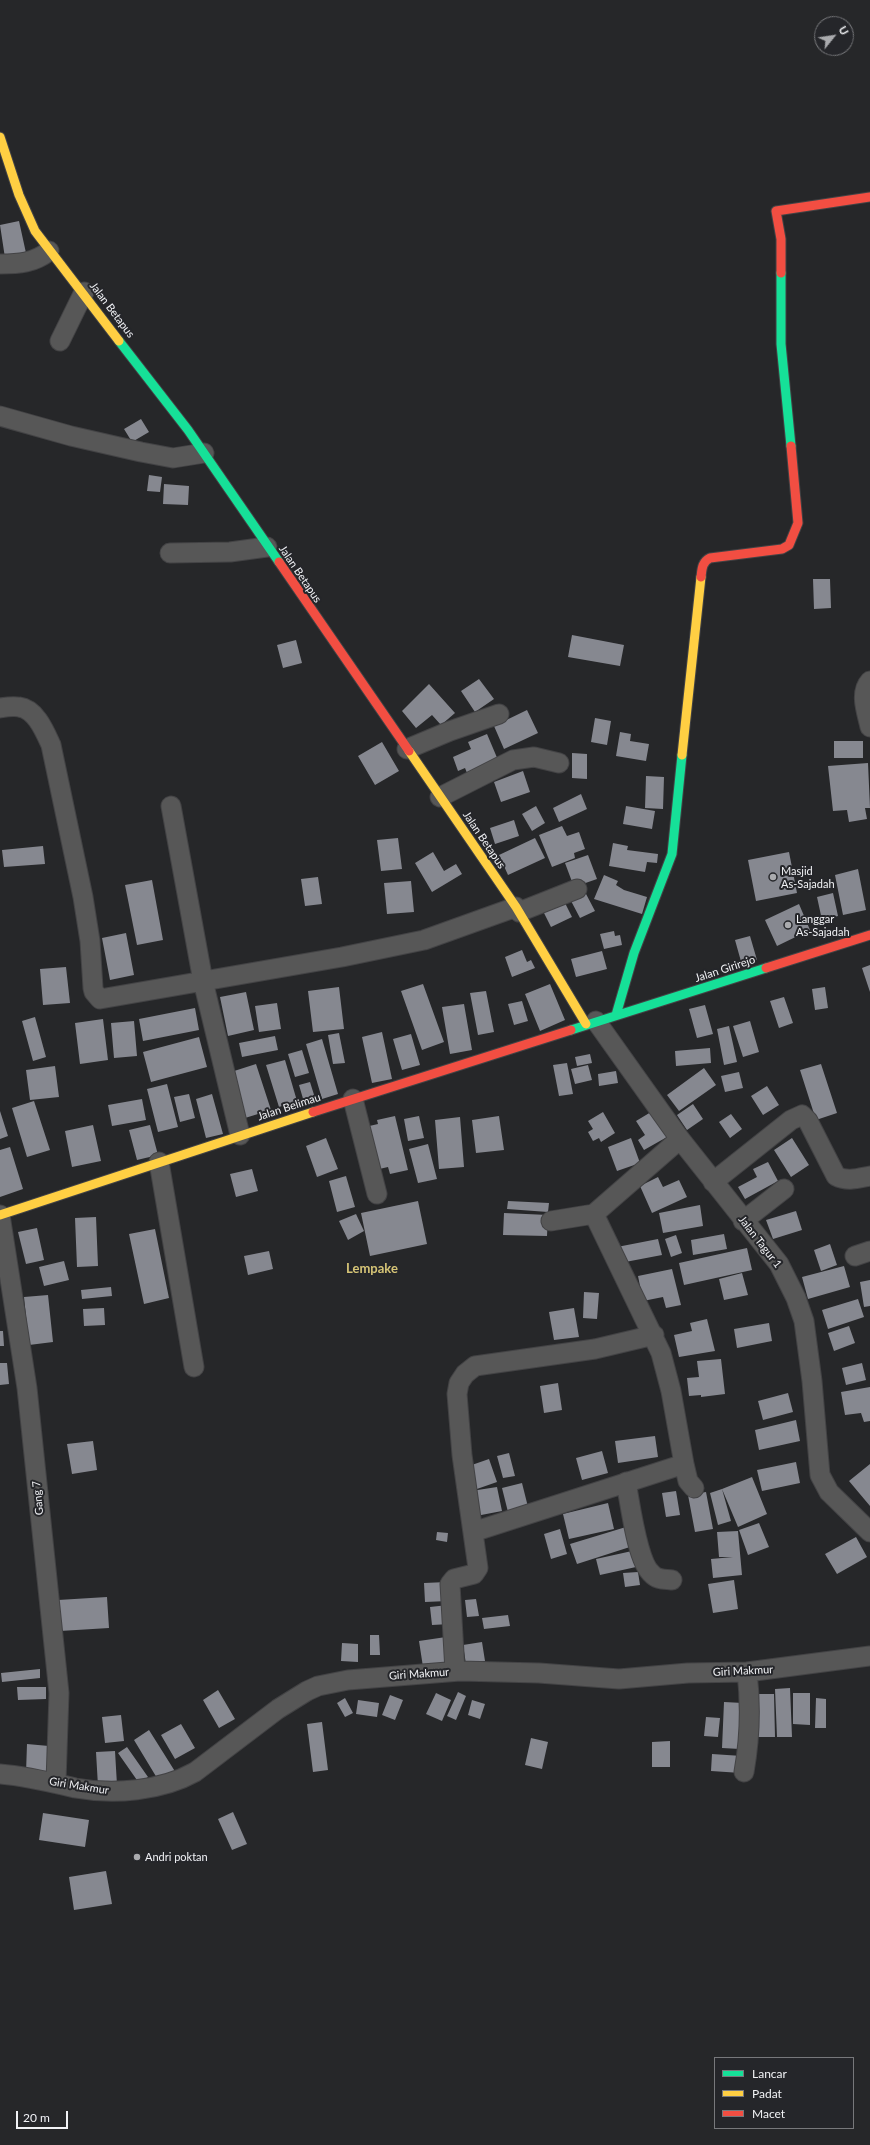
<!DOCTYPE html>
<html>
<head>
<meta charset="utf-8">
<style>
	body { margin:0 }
	#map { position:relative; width:870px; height:2145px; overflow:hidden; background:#262729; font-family:Lato,sans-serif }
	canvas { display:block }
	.legend { position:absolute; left:714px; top:2057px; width:140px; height:72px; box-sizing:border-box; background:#25262a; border:1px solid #77787b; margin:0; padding:5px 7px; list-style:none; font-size:12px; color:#f1f2f5 }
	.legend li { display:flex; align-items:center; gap:8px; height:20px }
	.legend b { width:20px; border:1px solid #77787b }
	.north { position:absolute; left:814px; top:16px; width:40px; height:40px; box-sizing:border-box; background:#25262a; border:1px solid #77787b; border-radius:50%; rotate:60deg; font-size:11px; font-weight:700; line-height:16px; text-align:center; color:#f1f2f5 }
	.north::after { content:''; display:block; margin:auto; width:14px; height:18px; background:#aaabae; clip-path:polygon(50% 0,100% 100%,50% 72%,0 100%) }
	.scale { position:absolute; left:16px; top:2111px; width:52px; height:18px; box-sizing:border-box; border:2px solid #f1f2f5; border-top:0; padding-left:5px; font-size:12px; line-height:14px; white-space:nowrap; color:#f1f2f5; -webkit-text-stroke:3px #25262a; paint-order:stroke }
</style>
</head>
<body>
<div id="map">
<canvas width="870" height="2145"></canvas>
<ul class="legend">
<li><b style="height:5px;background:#16e098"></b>Lancar</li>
<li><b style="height:5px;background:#ffcf43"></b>Padat</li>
<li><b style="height:5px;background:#f24e42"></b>Macet</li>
</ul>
<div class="north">U</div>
<div class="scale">20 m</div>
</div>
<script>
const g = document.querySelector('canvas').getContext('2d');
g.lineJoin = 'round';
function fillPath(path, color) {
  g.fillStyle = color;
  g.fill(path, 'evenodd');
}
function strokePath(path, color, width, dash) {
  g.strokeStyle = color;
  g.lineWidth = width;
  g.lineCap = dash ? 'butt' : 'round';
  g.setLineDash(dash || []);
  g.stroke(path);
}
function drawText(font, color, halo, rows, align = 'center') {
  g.font = font + ' Lato,sans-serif';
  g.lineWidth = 4;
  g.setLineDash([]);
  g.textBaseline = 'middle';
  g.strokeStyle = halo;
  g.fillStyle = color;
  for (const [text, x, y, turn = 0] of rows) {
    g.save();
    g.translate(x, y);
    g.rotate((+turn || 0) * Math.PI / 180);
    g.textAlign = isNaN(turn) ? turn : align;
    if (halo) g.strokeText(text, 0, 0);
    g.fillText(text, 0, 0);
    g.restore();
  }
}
fillPath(new Path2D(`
	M19,221L26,253L5,258L0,225Z
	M141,419L149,432L132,442L124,429Z
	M149,475L162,477L160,492L147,491Z
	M164,484L189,486L188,505L163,504Z
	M813,579H830L831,608L814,609Z
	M572,635L624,645L620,666L568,657Z
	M296,640L302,663L283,668L277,645Z
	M479,679L494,699L475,712L461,691Z
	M429,684L455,713L441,725L432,715L416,728L402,711Z
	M527,710L538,733L504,749L494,726Z
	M595,718L611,721L607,745L591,742Z
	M620,732L631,734L630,741L649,744L646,761L616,756Z
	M487,734L498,760L467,773L465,768L458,771L453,757L471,749L468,742Z
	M834,741H863V758H834Z
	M382,742L399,771L375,785L358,756Z
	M572,753L587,754V779L572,778Z
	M868,763L870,808H865L867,819L849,822L847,810L833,811L828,766Z
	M523,771L530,792L501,802L494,782Z
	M646,776L664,777L663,809L645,808Z
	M581,794L587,809L559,822L553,808Z
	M536,806L545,823L532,831L522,814Z
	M626,806L655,811L652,829L623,824Z
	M514,820L519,836L495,844L490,828Z
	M562,826L567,836L579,832L585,849L574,853L575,858L552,867L539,835Z
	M398,838L402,869L381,871L377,840Z
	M535,838L545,858L508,875L499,855Z
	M613,843L628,846L627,850L658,854L657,863L647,862L645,872L609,866Z
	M43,846L45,864L4,867L2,850Z
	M433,852L444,871L456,864L462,874L432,892L415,863Z
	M789,852L797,893L756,901L748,860Z
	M588,855L597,879L574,887L565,863Z
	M858,869L866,910L843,915L835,875Z
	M604,875L618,881L616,885L624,890L647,897L642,914L594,899Z
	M318,877L322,904L305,906L301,879Z
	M152,880L163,940L137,945L125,885Z
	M411,881L414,912L387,914L384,883Z
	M585,892L595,911L580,918L570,899Z
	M833,893L838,916L822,920L817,897Z
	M564,901L572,917L551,927L543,911Z
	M799,904L810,930L777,946L765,920Z
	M614,931L615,936L620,935L622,945L604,949L600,934Z
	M126,933L134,975L110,980L102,938Z
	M750,936L757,960L742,965L735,940Z
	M522,950L527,962L531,960L535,968L512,977L505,957Z
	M602,951L607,969L576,977L571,959Z
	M870,965V992L862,968Z
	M66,967L70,1003L43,1005L40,969Z
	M423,984L444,1042L422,1050L401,991Z
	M550,984L565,1020L540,1031L525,994Z
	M339,987L344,1029L313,1032L308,991Z
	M825,987L828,1008L815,1010L812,989Z
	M486,991L494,1032L478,1035L470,993Z
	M246,992L254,1030L228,1036L220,997Z
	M784,997L793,1023L779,1028L770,1001Z
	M522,1001L528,1021L514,1025L508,1004Z
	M277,1003L281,1029L259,1032L255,1006Z
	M464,1004L472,1050L450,1054L442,1007Z
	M705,1005L713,1034L697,1038L689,1009Z
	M195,1008L199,1030L143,1041L139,1019Z
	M35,1017L46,1057L33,1061L22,1021Z
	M103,1019L108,1060L80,1064L75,1023Z
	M134,1021L137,1056L114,1058L111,1023Z
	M750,1021L759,1052L743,1057L733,1026Z
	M729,1026L737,1062L724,1065L717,1029Z
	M382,1032L392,1079L372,1083L362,1037Z
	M339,1033L345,1063L333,1064L328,1035Z
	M411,1034L420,1065L402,1070L393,1039Z
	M275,1036L278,1050L242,1057L239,1043Z
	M199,1037L207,1067L151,1082L143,1052Z
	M322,1039L338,1094L322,1099L306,1044Z
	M710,1048L711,1063L676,1066L675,1051Z
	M302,1050L309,1073L295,1077L288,1054Z
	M590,1054L592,1063L577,1066L575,1057Z
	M285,1060L297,1101L279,1107L266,1065Z
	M567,1063L573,1094L559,1096L553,1065Z
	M256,1064L271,1110L245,1118L231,1072Z
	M821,1064L837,1113L816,1120L800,1070Z
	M588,1065L592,1080L575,1084L571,1069Z
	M55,1066L59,1097L30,1100L26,1070Z
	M704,1068L716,1085L679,1111L667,1095Z
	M616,1071L618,1083L599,1086L598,1074Z
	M739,1072L743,1088L725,1092L721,1076Z
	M310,1082L315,1098L304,1102L299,1085Z
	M167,1084L178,1127L158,1132L147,1089Z
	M767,1086L779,1105L763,1115L751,1096Z
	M189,1094L195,1118L180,1122L174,1097Z
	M212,1094L223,1134L206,1138L196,1099Z
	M142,1099L146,1120L112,1126L108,1105Z
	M34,1101L50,1150L27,1157L12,1108Z
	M693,1104L703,1119L687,1130L677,1115Z
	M0,1111L8,1136L0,1139Z
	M603,1112L615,1133L601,1142L599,1138L593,1141L588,1132L593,1129L588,1121Z
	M651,1112L667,1137L644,1150L638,1140L645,1135L636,1121Z
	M731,1114L742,1129L730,1138L719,1122Z
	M395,1116L408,1170L390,1174L388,1167L375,1170L365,1127L378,1124L377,1120Z
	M419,1116L424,1138L408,1141L404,1119Z
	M499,1116L504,1150L476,1153L472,1120Z
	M460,1117L464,1167L439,1169L435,1120Z
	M93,1125L101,1161L72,1167L65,1131Z
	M150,1125L158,1155L137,1160L129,1130Z
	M326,1138L338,1169L317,1177L306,1146Z
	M631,1138L640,1163L617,1171L608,1147Z
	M792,1138L809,1165L791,1177L774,1150Z
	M428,1144L437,1179L418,1183L409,1149Z
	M10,1147L23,1189L0,1197V1150Z
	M768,1162L778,1181L745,1199L738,1187L757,1177L753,1169Z
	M252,1169L258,1191L236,1197L230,1174Z
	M346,1176L355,1207L337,1212L329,1181Z
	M658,1177L663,1187L679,1180L687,1197L652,1213L640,1186Z
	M418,1201L427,1244L370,1256L361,1213Z
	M508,1201L549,1203L548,1212L507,1209Z
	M700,1205L703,1226L663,1233L659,1213Z
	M796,1211L802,1230L773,1239L766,1220Z
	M504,1213L548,1215L547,1236L503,1235Z
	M356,1214L364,1231L348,1240L339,1221Z
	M96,1217L98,1266L77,1267L75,1218Z
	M37,1228L44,1260L26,1264L18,1232Z
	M155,1229L169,1298L144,1304L129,1234Z
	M724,1234L727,1249L693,1255L691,1240Z
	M676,1235L682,1253L671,1257L665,1239Z
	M658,1239L662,1255L620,1263L617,1247Z
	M830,1244L837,1265L821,1271L814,1250Z
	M747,1248L752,1270L684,1285L679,1263Z
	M269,1251L273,1269L248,1275L244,1256Z
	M64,1261L69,1280L44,1286L39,1267Z
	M844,1266L850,1287L808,1299L802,1277Z
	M672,1269L681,1305L666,1308L663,1297L643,1301L638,1276Z
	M742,1273L748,1295L724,1300L719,1279Z
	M870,1280V1306L864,1307L860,1282Z
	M111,1287L112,1296L82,1299L81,1290Z
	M584,1292L599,1293L597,1319L583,1318Z
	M48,1295L53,1342L29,1345L24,1297Z
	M858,1299L864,1317L828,1329L822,1310Z
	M104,1308L105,1325L84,1326L83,1309Z
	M574,1308L579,1337L554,1340L549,1312Z
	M707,1319L715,1351L679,1357L674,1335L692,1331L690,1323Z
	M769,1323L772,1341L737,1348L734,1329Z
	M849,1326L855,1343L834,1351L828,1333Z
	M0,1331H3L4,1346H0Z
	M721,1359L725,1394L701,1397V1395L689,1396L687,1378L699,1377L697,1361Z
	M0,1363H7L9,1384L0,1385Z
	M862,1363L866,1380L846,1385L842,1368Z
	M558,1383L562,1410L544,1413L540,1386Z
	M870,1387V1421L864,1422L861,1413L845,1415L841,1392Z
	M788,1393L793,1412L763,1420L758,1401Z
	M796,1420L800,1441L759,1450L755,1430Z
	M655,1436L658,1457L618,1463L615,1441Z
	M93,1441L97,1470L72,1474L67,1444Z
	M602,1451L608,1473L582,1480L576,1458Z
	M509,1453L515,1476L503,1478L497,1456Z
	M489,1459L497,1482L474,1490L466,1467Z
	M796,1462L800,1483L762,1491L757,1470Z
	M870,1464V1506L849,1481Z
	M752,1477L767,1514L738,1527L722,1489Z
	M522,1483L528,1507L508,1512L502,1488Z
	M497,1487L502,1511L476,1516L471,1491Z
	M722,1489L731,1521L718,1525L710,1493Z
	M676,1491L680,1515L666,1517L662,1493Z
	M706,1492L713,1529L695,1532L688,1495Z
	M608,1503L614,1529L569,1539L563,1514Z
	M759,1523L769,1547L748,1555L739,1530Z
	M626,1527L633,1546L577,1564L570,1544Z
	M560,1529L567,1554L551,1559L544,1534Z
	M738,1531L742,1575L713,1578L711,1559L733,1557H719L717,1532Z
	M437,1532L448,1533L447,1542L436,1540Z
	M856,1537L867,1557L837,1574L825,1554Z
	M632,1551L636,1567L600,1575L596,1559Z
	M638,1572L640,1585L625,1587L623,1573Z
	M734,1580L738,1609L713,1613L708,1584Z
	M447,1582L448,1601L425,1602L424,1583Z
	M107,1597L109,1628L60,1631L58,1600Z
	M476,1599L479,1616L467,1617L465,1600Z
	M448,1605L450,1624L432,1625L430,1607Z
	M508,1615L510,1626L484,1629L482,1618Z
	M370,1635H379L380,1655H370Z
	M446,1637L451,1663L423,1667L419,1641Z
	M482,1642L485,1661L466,1664L463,1645Z
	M342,1643L358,1644V1662L341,1661Z
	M40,1669V1678L2,1682L1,1673Z
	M17,1687H46V1699L18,1700Z
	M790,1688L792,1737H777L775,1689Z
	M218,1690L235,1719L219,1728L203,1700Z
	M458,1692L466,1696L456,1720L447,1716Z
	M436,1693L451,1700L442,1721L426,1714Z
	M793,1693H810V1725L793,1724Z
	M753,1694H774L775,1737H753Z
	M390,1695L403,1700L395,1720L382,1715Z
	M345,1698L353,1713L345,1717L337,1703Z
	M816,1698L826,1699V1728H815Z
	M358,1700L379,1703L377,1717L356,1714Z
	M472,1700L485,1704L480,1719L468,1715Z
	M724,1702L743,1703L740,1749L722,1748Z
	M121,1715L124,1741L105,1743L102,1717Z
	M706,1717L720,1718L718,1737L704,1736Z
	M322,1722L328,1770L313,1772L307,1724Z
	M181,1724L195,1748L175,1759L161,1735Z
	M149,1730L176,1773L160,1783L134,1740Z
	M531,1738L548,1742L542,1769L525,1765Z
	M670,1741V1767H652V1742Z
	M27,1744L49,1746L48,1774L26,1773Z
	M127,1747L148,1777L139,1783L118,1753Z
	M115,1751L117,1785L98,1786L96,1752Z
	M712,1754L742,1756L741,1773L711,1771Z
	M233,1812L247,1844L232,1850L218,1819Z
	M43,1813L89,1820L85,1847L39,1840Z
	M106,1871L112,1904L74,1910L69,1877Z`), '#868890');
const street = new Path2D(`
	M0,264C19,264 34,263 49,251
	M60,341L84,292
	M0,416L71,436L141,452L173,458L204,453
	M170,553L230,552L267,547
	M870,681C859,693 867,713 870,727
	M0,708C6,707 13,706 19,707C36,709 45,732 51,745L83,897L90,941L93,988L94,992L100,999L342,957L424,940L516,907
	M407,749L450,731L499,714
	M440,797L513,760L534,757L559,763
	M171,806L203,981L240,1135
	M519,912L577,889
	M596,1021L680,1139L779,1264L796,1298L804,1321L812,1381L820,1475L829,1492L870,1532
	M353,1099L377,1194
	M159,1162L194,1367
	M713,1182L791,1120L802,1115L808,1121L836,1176C847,1182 859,1178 870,1176
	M0,1215L27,1388L59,1693L56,1782
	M551,1221L594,1214L680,1139
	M743,1221L784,1189
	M855,1256L870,1251
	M684,1464L688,1481L694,1488
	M626,1482C630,1502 637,1562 652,1574C657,1580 665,1579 672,1580
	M473,1532L684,1464L671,1391L661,1353L594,1214
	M455,1671L450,1584L454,1579L474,1574L478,1568L462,1455L457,1394L459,1383L465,1374L475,1366L595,1349L654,1335
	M744,1772C750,1738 751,1706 747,1672
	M0,1774C26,1776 50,1782 75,1788C114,1795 161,1791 195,1772L278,1709L307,1691L318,1686L348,1680L460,1671L539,1673L619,1679L688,1673L747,1672L870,1656`);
const fast = new Path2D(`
	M781,273V344L791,446
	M119,341L188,430L279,562
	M616,1015L634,953L672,854L682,755
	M571,1030L766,968`);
const slow = new Path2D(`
	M0,137L19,195L35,231L119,341
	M409,751L516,907L586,1024
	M682,755L701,577
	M0,1215L313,1112`);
const jam = new Path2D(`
	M781,273V239L776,211L870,197
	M279,562L409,751
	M701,577C702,569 702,562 710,558L782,549L789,545L798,523L791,446
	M766,968L870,935
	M313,1112L571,1030`);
strokePath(street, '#434345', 21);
strokePath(fast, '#434345', 11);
strokePath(slow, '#434345', 11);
strokePath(jam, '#434345', 11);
strokePath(street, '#575757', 19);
strokePath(fast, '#16e098', 9);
strokePath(slow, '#ffcf43', 9);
strokePath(jam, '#f24e42', 9);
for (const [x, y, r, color] of [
	[773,877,4,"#aaabae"],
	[788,925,4,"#aaabae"],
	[137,1857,4,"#aaabae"]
]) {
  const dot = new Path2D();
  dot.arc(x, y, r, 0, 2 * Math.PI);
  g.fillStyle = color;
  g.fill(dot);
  strokePath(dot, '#25262a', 1.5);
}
drawText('11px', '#f1f2f5', '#25262a', [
	["Jalan Betapus",112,310,53],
	["Jalan Betapus",300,574,56],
	["Jalan Betapus",484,840,56],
	["Jalan Girirejo",725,969,-18],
	["Jalan Belimau",289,1107,-18],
	["Jalan Tagur 1",760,1242,52],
	["Gang 7",38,1498,-96],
	["Giri Makmur",743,1671,-3],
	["Giri Makmur",419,1674,-4],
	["Giri Makmur",79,1786,9]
]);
drawText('11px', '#f1f2f5', '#25262a', [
	["Masjid",781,871],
	["As-Sajadah",781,884],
	["Langgar",796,919],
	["As-Sajadah",796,932],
	["Andri poktan",145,1857]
], 'left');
drawText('bold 13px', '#d5c476', '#25262a', [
	["Lempake",372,1269]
]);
</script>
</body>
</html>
